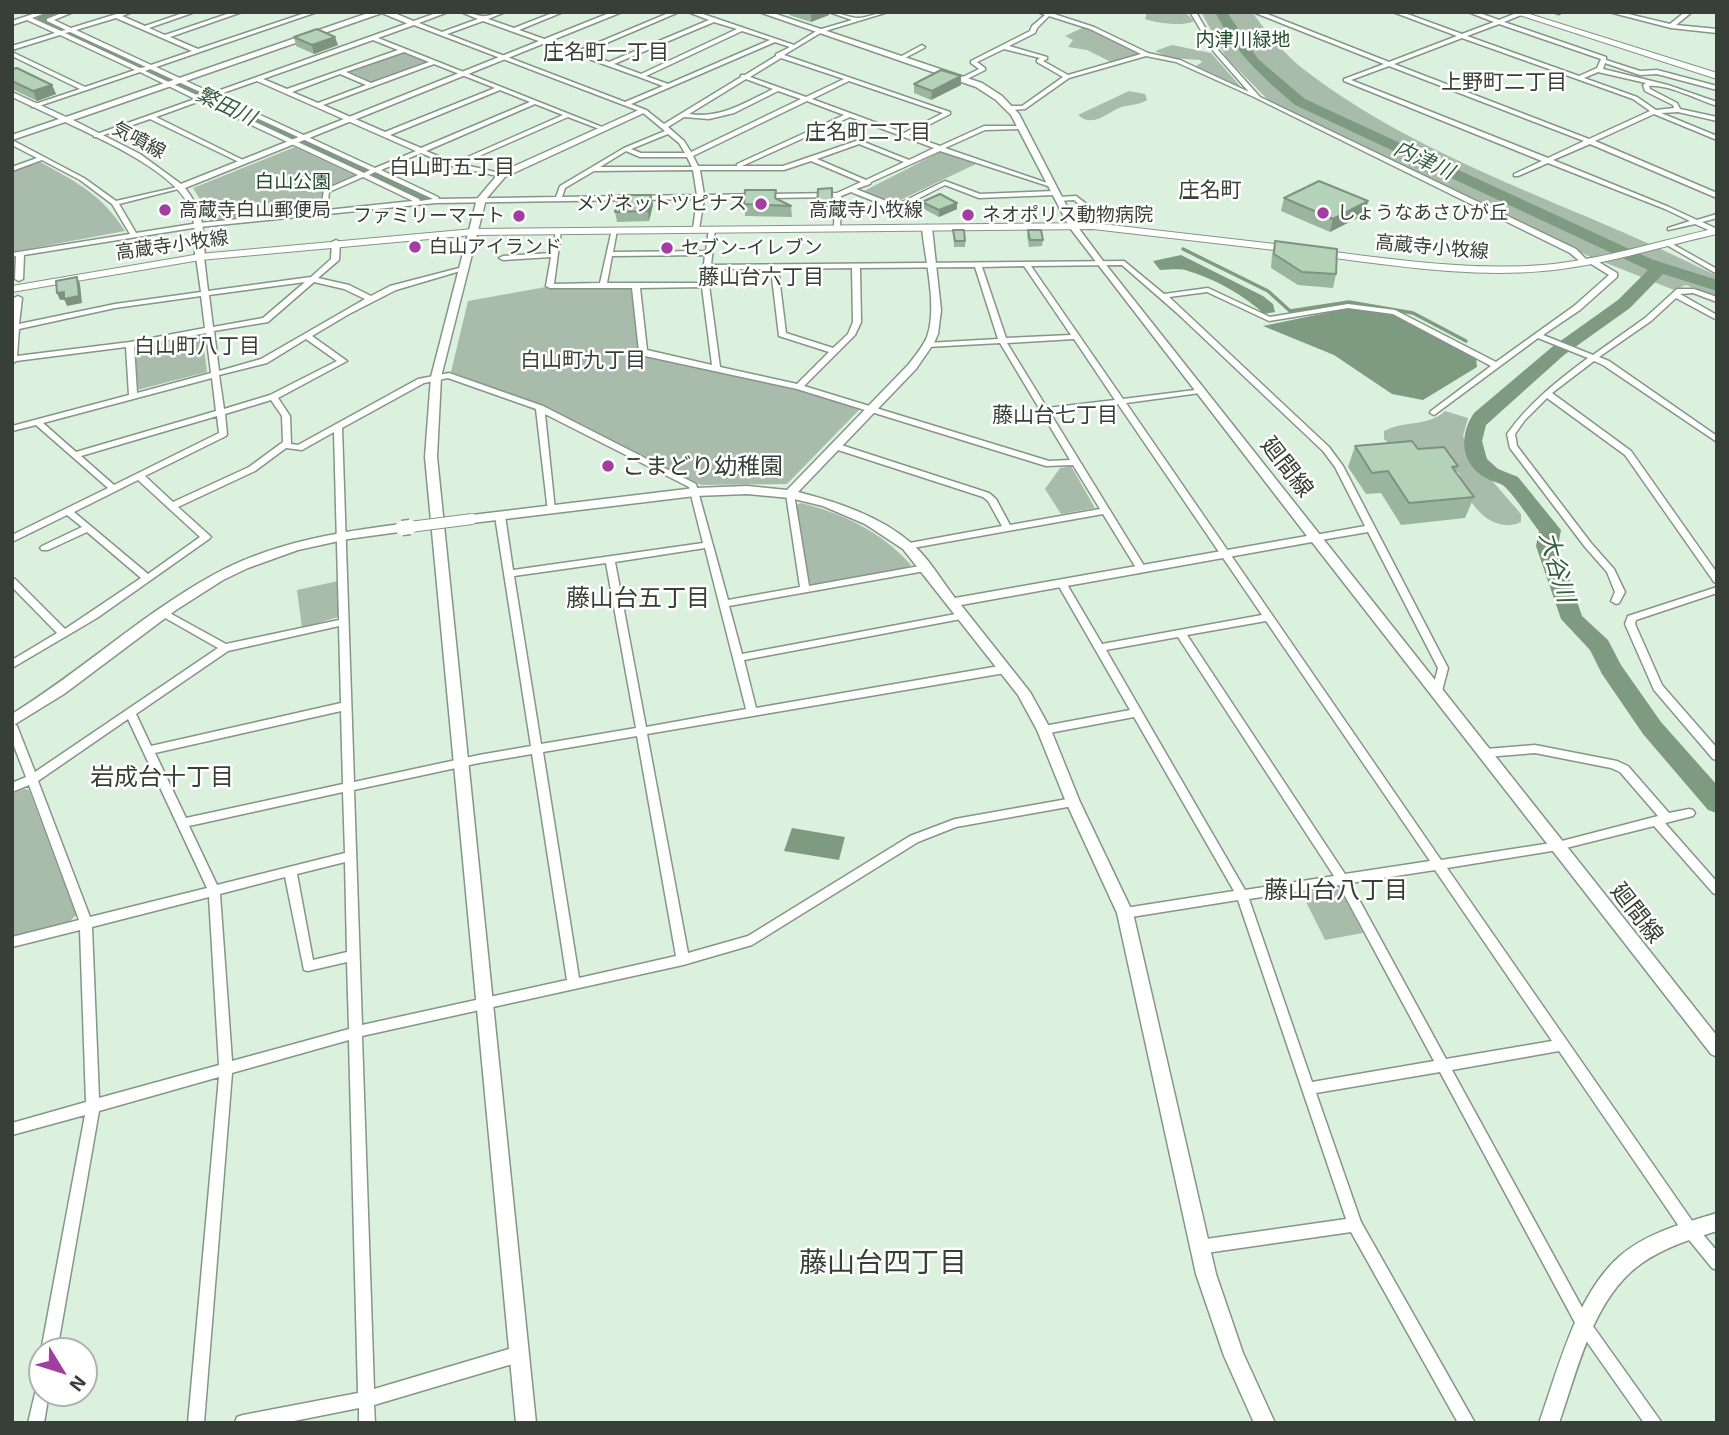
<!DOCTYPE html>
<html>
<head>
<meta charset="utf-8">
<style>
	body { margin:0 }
	#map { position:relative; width:1729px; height:1435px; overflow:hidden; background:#dcf0de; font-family:"Exo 2",sans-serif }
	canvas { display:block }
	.frame { position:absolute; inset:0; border:14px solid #373f38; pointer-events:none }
	.north { position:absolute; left:28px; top:1337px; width:70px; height:70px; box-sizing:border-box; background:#fff; border:2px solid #afb2af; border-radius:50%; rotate:128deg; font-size:19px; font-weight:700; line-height:28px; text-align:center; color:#373f38 }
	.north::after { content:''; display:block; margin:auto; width:24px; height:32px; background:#a33da1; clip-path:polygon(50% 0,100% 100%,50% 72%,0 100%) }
</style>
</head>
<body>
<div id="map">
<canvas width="1729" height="1435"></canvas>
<div class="frame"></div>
<div class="north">N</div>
</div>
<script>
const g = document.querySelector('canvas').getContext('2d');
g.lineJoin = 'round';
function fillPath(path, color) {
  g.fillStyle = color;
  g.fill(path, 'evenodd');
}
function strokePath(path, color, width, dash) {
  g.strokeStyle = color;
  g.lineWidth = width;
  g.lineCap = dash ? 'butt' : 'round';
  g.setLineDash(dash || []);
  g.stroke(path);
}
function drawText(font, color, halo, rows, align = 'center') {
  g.font = font + ' "Exo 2","Noto Sans JP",sans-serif';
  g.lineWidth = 5;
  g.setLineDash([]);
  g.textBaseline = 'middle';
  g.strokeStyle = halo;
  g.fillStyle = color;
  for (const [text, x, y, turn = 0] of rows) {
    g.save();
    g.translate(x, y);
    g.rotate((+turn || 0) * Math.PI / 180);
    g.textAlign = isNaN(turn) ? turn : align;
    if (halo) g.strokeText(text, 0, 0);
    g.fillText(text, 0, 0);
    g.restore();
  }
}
fillPath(new Path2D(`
	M1147,12H1185L1194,21C1183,27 1156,23 1145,19Z
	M1201,12H1252C1266,31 1283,53 1302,68C1424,163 1580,206 1717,276V297L1686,285L1674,290L1586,255L1298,116L1267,99L1226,57Z
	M1084,27L1141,54L1111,62L1087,50L1068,47L1073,40L1065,36Z
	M1172,45L1211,53L1241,87L1196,66L1202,62L1200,60L1170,58L1155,51Z
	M403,52L427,61L372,83L346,73Z
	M1129,91L1145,94L1147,100C1138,106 1129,104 1119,108C1105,114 1093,128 1078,115Z
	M295,147L357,176L323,191L321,210L208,223L203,204L193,188Z
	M942,151L976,164L894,203L864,191Z
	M40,162C77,182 102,195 125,231L12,252V171Z
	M546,287L629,288L632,289L639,353L643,355L797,389L860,409L787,484L701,485L541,405L451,372L468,301Z
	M199,334L202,335L207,372L137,390L135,347Z
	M1445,411L1468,418L1463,436L1474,460L1521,514V522C1491,536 1464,500 1459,473C1435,460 1402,458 1384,439V431C1404,420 1429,427 1445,411Z
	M1071,466L1095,508L1061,514L1045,489L1060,468Z
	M801,503C842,513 882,532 911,565L908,568L813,585L809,583L796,505Z
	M338,581V617L302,628L297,590Z
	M24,789L29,790L76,915L70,921L12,936V794Z
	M1335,888L1341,891L1363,933L1325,940L1302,894Z`), '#a9bcab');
fillPath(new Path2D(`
	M1181,255L1263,296L1273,304L1275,312L1264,314C1244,295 1215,279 1188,271C1180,268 1169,270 1160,270L1153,261Z
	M1350,308L1404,317L1476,357L1477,367L1423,400L1392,394L1334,355L1263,326Z
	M792,828L845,837L839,860L784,851Z`), '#7e9b81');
strokePath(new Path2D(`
	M1183,249L1268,291L1290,311L1349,302L1413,313L1466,341`), '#7e9b81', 3.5);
fillPath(new Path2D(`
	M42,12H62L49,19L433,199L431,202H419L37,24V16Z
	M1215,12H1227L1258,59L1305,99L1651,259L1717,280V291L1663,274L1630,308L1564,355L1486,425L1482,441L1487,459L1498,469L1518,477L1561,530L1558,546L1582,616L1608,640L1621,665L1661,722L1717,785V813L1708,810L1643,734L1602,674L1590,650L1561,619L1536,546L1539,531C1528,517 1518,500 1505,487C1500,482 1492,482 1486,478C1460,464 1459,435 1474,413L1552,347L1618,300L1648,270L1295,105C1258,73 1238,56 1215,12Z`), '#7e9b81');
const minor = new Path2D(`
	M39,12H48L32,18L61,31L66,30L47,21V19L64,12H73L54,20L71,28L123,12H132L122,16L145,26L186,12H195L149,28L165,35L233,12H242L170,37L198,49L308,12H317L156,67L212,93L439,12H448L419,23L442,32L478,19L461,12C470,12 479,17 486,16C493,15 497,12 505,12L488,19L514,28L555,12H563L519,30L578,51L671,12H679L583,53L609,62L709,20L688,12H697L794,45L818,30L852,20L829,12C839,12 849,18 858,18C868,18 877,12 888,12L822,32L784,55L950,112V114L909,135L940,146L984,126H1022V128L1020,129L985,130L945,148L1053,185L1048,186L940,151L871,182L870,184L856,189L896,205L945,181L980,194L1054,191L1057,193L1054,195L979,198L945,185L896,210L851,192L841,196L840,228L837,230L834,228L835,197L704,199L699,229L696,231L693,229L697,199L436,203L199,227L24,255L23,279L19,281L15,279L16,256L12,257V253L130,234L112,204L80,180L42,160L12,171V167L37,158L12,145V140L84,178L116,201L182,186V188L119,204L136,233L199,223L321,211L324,190L358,175L200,101L156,117L245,161V163H241L150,119L98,137H94V135L195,99L140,72L36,107H32V105L80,89L12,56V52L85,87L135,70L60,35L12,50V46L55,33L27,20L12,25V21ZM116,18L192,51L151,65L76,30ZM483,21L639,77L663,86L625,102L447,34ZM714,22L737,29L641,74L614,64ZM414,25L642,112L665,131L624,148L560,186L556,197L439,199L438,197L381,170L421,153L452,166L502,177L504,176V174L461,164L568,117L602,130L607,129L378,38ZM742,31L770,40L668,84L646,76ZM70,32L146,67L140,68L65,33ZM373,40L398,50L287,89L263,79ZM775,42L790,47L776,54V56L745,75H741V77L664,124L646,110L631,104ZM404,52L429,62L371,83L346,72ZM781,58L844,79L806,97L750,77ZM434,64L495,88L385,132L323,105ZM150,69L207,95L201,97L145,71ZM340,74L366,85L318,103L292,92ZM746,79L773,89C746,102 721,119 689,114ZM257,81L416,151L375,168L217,95ZM849,81L943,113L904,133L812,99ZM500,90L530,102L421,148L390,135ZM778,91L801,99L691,152L684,141L668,127L684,117L709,119L734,113ZM211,97L370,170L364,173L206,99ZM807,101L844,115L737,164V166H698L693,156ZM535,104L563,115L454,163L426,151ZM850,117L934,148L909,160L859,140L783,166H742ZM668,134L679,143L685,153H641L631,149ZM859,144L904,162L866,180L817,159ZM626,151L640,157H687L692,167H600ZM811,161L861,182L837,193L704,195L700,170H784ZM693,170L697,195L562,197L565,188L594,171ZM375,172L433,199L420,201L419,199L369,175ZM363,177L413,201L327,210L329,192Z
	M1038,12L1051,13L1094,27L1148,53L1180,60L1249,92L1214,52L1190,12H1196L1218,50L1260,97L1576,249L1586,259L1592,258L1617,273V277L1580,310L1543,335L1593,355L1645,318L1677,289H1694L1717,297V302L1693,293L1680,294L1717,315V320L1676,298L1651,321L1599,357L1609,361L1717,436V442L1603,365L1594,361L1552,393L1631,451L1717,573V583L1714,582L1625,455L1547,398L1525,420L1515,434L1517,446L1591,543L1614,569L1625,592L1619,603L1616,604L1611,601L1615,592L1607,572L1585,547L1510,448L1507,434C1529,403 1557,381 1588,358L1538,338L1434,415L1430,413L1431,411L1491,366L1393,314L1348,308L1269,321L1207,292L1169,297L1329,447L1343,466L1448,668L1442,691L1437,695L1432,691L1438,668L1368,532L1315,541L1310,538L1315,535L1365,526L1335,467L1323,451L1177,313L1122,265L1031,266L1123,399L1203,389L1204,391L1200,393L1126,403L1441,860L1558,842L1658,816L1620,772L1611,768L1535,753L1486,757L1482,756L1481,753L1482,750L1486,749L1535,745L1617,761L1628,766L1669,813L1689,809L1693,810L1695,813L1693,816L1665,823L1717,882V895L1713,893L1654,826L1558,850L1447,868L1695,1225L1717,1251V1270L1712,1268L1685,1235L1559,1051L1452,1070L1590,1322L1662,1423H1644L1580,1332L1440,1072L1316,1093L1361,1222L1475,1423H1458L1351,1232L1199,1254L1194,1252L1192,1247L1194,1242L1199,1240L1346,1219L1238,900L1125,918L1121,916L1119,913L1121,910L1125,908L1234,891L1134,717L1044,734L1039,730L1044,726L1130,710L1057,583L1059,581H1065L1102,644L1262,615L1118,404L1050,413L1146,569L1144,571H1138L1103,514L907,549L902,546L904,544L1002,526L988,501L983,497L832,448V444H838L989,493L996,499L1010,525L1100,509L1073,465L1046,466L797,389L645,356L639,351L632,288H550L546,286L551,257L503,260L499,258L503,256L552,253L556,231L561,230L554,284L600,283L612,229L617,230L613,252L706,251L709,229L712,227L715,229L711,265L1124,261L1164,294L1208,288L1270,317L1348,304L1395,310L1496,362L1574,306L1609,275L1588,262L1582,263L1570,253L1254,97L1176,62L1146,56L1069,78L1025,109L1011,110L1008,108L1011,106H1022L1063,77L1037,62V60L1040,58L1004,49L977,62L985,68V70L965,80H961V78L979,69L971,63V61L1030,31L1032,26L1045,15ZM1049,16L1090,29L1141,54L1068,75L1043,61L1047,59V57L1009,46L1035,33L1037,28ZM705,255L702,283H607L612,256ZM1024,266L1071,335L1006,338L982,267ZM975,267L998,339L927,343L923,345L927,347L1000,343L1070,460L1049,461L804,386L855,335L861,322L860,268ZM852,268L853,322L848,334L833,348L786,333L778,269ZM711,269H771L779,336L829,352L797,384L720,367L709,285ZM702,287L712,365L647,350L640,288ZM1074,339L1115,400L1047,408L1007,343ZM1266,621L1430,861L1345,874L1187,635ZM1178,637L1334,876L1245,890L1106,650ZM1435,870L1552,1041L1446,1059L1350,883ZM1339,885L1434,1061L1312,1082L1249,899Z
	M1253,12H1262L1389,62L1457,36L1393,12H1402L1462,34L1494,22L1468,12H1477L1499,20L1519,12L1521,15L1504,22L1606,57V60L1640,71L1657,70L1717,86V90L1657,74L1640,75L1605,63L1603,69L1668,85L1717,102V106C1698,100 1668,84 1649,86L1650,89L1677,103L1680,109L1717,117V121L1678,112L1661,113L1717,136V140L1654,114L1595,141L1717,193V198L1590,144L1553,160L1669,207L1697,220L1717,214V218L1702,222L1717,229V233L1713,232L1695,224L1668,230V228L1690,221L1665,209L1548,163L1518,176H1514V174L1542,161L1344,81V79L1384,64ZM1499,24L1601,59L1597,68L1579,76L1467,36ZM1462,38L1633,99L1650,111L1589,139L1394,64ZM1389,66L1584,141L1548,158L1351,80ZM1598,72L1646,83L1643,85L1645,91L1673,105L1674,108L1656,110L1637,97L1584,78Z
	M1553,12H1562L1559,14Z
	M1609,12H1620L1670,24L1685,12H1692L1676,25L1717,29V33L1671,28Z
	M922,45L925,47L924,48L903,59L898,58Z
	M1076,196L1093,209L1095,223H1091L1088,211L1074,200L1058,201L1055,199L1058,197Z
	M336,240L340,242L339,260L318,278L349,285L371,296L390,286L463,267L467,269L396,290L349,314L312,336L347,361L278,398L290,416L291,444L298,445L418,379L449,373L543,406L696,484L728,600L800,587L786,494L790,491L794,494L809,586L925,565L930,568L925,571L729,606L742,654L961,613L966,616L961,619L744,660L756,708L1005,665L1010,669L1005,673L647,734L688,953L748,936L910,836L955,819L1073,798L1077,799L1079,802L1077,805L1073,806L956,827L918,842L752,945L683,965L362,1036L374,1389L519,1346L524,1349L527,1354L524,1359L519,1362L374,1405L375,1423H359V1408L284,1423H235L237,1417L243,1415L358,1393L349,1040L232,1073L204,1423H188L219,1077L99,1111L57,1351H41L85,1115L12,1135V1123L86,1102L80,930L12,947V937L79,920L29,785L12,792V783L26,777L12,741V722L17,726L35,772L218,648L160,615L158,613L160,611H166L226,644L339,620L334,432L302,450L286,448L255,471L178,507L209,535L211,537L209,539L97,618L12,668V660L57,633L12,587V578L15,579L65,629L141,578L87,532L48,550H42L40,548L42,546L82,527L67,515L12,542V535L108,488L36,425L12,431V426L129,395L126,347L16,361L12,364V319L14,298L18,296L22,298L19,324L115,304L201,292L196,257L200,255L204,257L208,291L311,277L331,259L332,242ZM305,282L263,318L213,327L209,295ZM314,282L344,289L365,299L261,359L219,371L214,331L268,322ZM201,296L205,328L130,342L17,356L19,329L115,308ZM206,333L211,373L137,393L134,346ZM306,339L337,361L270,395L224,409L219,375L267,363ZM212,378L216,411L76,452L43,423ZM448,378L536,409L548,512H554L555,510L545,414L689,487L703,543L513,570L505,516L503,514H497L495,516L531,746L479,755L354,782L342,428L424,383ZM271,400L282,416L283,442L249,467L173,502L145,476L226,436L227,434L225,414ZM217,416L219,433L114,485L81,456ZM138,480L200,537L148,574L74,512ZM705,548L746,709L646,727L615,562ZM606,563L636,728L541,744L514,576ZM339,626L341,703L151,746L136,714L228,651ZM341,711L343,784L186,818L155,753ZM128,719L207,888L90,917L38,781ZM637,736L676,956L579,978L543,752ZM532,754L567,980L362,1025L354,790L479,763ZM343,792L345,853L217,885L189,826ZM345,862L347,952L313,960L297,874ZM285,877L304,970L308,971L347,962L349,1029L232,1061L220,894ZM209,897L219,1065L99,1098L92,927Z
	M1665,242H1669L1717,269V274L1665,244Z
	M1717,587V593L1636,620L1635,624L1662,685L1717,748V760L1713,759L1654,690L1625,624L1628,616Z
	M42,1382V1393H49L44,1423H28L37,1385Z`);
const tertiary = new Path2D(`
	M371,12H392L418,23L411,25L382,13L73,120L140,154L181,184L612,12H622L185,188C204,212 203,227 205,257L200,260L195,257C195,241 196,224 190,208C176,172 99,138 65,122L12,140V135L59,119L12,97V92L66,117Z
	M759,12H770L982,83L1002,96L1019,114L1077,226L1103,261L1717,1036V1057L1711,1054L1312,542L961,605L1030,692L1051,730L1080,802L1133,913L1216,1274L1243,1353L1275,1423H1254L1224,1356L1196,1274L1117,913L1066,802L1037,730L1018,695L903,549L865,524L823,506L790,498L747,494L695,496L472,523L466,519L472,515L695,488L747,486L787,490L908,365C915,356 922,348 927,337C938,307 925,260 922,228L927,225L932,228L941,310L938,334L934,343L916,369L798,492C837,502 880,516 911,543C928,557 941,580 955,598L1307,536L1070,228L1011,115L996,100L976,87Z
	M641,109L648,111L505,177L486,199L441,377L437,457L536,1423H516L425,457L431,377L477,199L499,173Z
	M402,524L406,525L408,528L406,531L348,539L298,550L248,568L223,580L176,610L64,694L12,726V714C82,671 142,614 213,575C271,543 337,532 402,524Z
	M1717,1213V1231C1691,1239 1665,1247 1642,1263C1593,1297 1578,1369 1559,1423H1539C1558,1370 1576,1294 1620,1256C1646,1233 1684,1223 1717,1213Z`);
const secondary = new Path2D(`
	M1510,12H1523L1717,73V79Z
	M1093,223L1292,246L1297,249L1292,252L1093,229L473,235L200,260L12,292V286L200,254L473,229Z
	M1717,228V234C1659,247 1602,266 1543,271C1468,278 1392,265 1318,256L1313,253L1318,250C1392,259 1468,271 1543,265C1602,260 1659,241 1717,228Z`);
strokePath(minor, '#849686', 3);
strokePath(tertiary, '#849686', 3);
strokePath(secondary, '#849686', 2);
fillPath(minor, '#fff');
fillPath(tertiary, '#fff');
fillPath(secondary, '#fff');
const tertiaryBridgeFar1 = new Path2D(`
	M402,528L472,519`);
const tertiaryBridge = new Path2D(`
	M402,528L410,527`);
strokePath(tertiaryBridgeFar1, '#849686', 12, []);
strokePath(tertiaryBridge, '#849686', 17, []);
strokePath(tertiaryBridgeFar1, '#fff', 10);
strokePath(tertiaryBridge, '#fff', 14);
fillPath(new Path2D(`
	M789,12H829V15L811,22L789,15Z
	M294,37L338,45L314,54L296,46Z
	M12,69L52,85L56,94L37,101L12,89Z
	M961,76V85L931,100L914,93V84Z
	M832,188V217H817V206Z
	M651,195L653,205L649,221L617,222L615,212Z
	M776,198L791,206L792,217L745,216L744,204Z
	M1284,198L1368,201L1365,214L1330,232L1281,211Z
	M922,202L957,209L939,217L922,208Z
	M953,230L965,241V247H954Z
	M1028,230L1043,240L1042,246L1029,247L1027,236Z
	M1275,241L1336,274L1333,288L1298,285L1271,268L1272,255Z
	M1355,446L1458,466L1456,472L1474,497L1465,518L1401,525L1381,493L1366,494L1348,467Z`), '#9ab59d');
fillPath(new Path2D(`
	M814,12H829V15L811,22V13Z
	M335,37L338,45L314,54L312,45Z
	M961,76V85L931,100L932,91Z
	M52,85L56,94L37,101L33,91Z
	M651,195L653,205L649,221L648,211Z
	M1368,201L1365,214L1330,232L1333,219Z
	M957,203V209L939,217V210Z
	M77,277L80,284L82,303L67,306L64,299Z
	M64,292L67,299L60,300L57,293Z`), '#7d9380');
const building = new Path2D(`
	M317,29L335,37L312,45L294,37Z
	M17,68L52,85L33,91L12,81V69Z
	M941,70L961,76L932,91L914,84Z
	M1319,181L1368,201L1333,219L1284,198Z
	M832,188V206H817L818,189Z
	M745,190H776L775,198L791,206L744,204Z
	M940,194L957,203L939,210L922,202Z
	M619,195H651L648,211L615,212Z
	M953,230H964L965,241H955Z
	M1028,230H1041L1043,240H1030Z
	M1275,241L1337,249L1336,274L1302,272L1274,254Z
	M77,277L79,296L64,299V292L57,293L56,281Z
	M1412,441L1418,449L1444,447L1458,466L1452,467L1474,497L1409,503L1388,471L1372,473L1355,446Z`);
fillPath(building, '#b3d2b7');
strokePath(building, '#7d9380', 2);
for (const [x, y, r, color] of [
	[761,204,7,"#a33da1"],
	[165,210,7,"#a33da1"],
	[1323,213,7,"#a33da1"],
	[968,215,7,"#a33da1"],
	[519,216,7,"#a33da1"],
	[415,247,7,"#a33da1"],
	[667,248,7,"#a33da1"],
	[608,466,7,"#a33da1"]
]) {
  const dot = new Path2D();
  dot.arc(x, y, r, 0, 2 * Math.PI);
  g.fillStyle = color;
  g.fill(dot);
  strokePath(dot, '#fff', 2.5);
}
drawText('19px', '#1e4d28', '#fff', [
	["内津川緑地",1243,40],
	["白山公園",293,182]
]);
drawText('19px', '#373f38', '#fff', [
	["気噴線",139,140,28],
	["高蔵寺小牧線",866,210],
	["高蔵寺小牧線",172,245,-8],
	["高蔵寺小牧線",1432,247,5]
]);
drawText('19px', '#373f38', '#fff', [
	["メゾネットツピナス",747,204,"right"],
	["高蔵寺白山郵便局",179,210],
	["しょうなあさひが丘",1337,213],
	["ネオポリス動物病院",982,215],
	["ファミリーマート",505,216,"right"],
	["白山アイランド",429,247],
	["セブン-イレブン",681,248]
], 'left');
drawText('21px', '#373f38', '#fff', [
	["庄名町一丁目",606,52],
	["上野町二丁目",1504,82],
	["庄名町二丁目",868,132],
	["白山町五丁目",452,167],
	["藤山台六丁目",761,277],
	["白山町八丁目",197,346],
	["白山町九丁目",583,360],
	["藤山台七丁目",1055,415]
]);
drawText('italic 21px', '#34623c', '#fff', [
	["繁田川",226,106,25],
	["内津川",1424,160,25]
]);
drawText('21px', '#373f38', '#fff', [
	["庄名町",1210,190]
]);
drawText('23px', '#373f38', '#fff', [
	["こまどり幼稚園",622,466]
], 'left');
drawText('23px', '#373f38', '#fff', [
	["廻間線",1287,467,52],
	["廻間線",1637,913,52]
]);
drawText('italic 24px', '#34623c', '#fff', [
	["大谷川",1557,567,74]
]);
drawText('24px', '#373f38', '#fff', [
	["藤山台五丁目",638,598],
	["岩成台十丁目",162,777],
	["藤山台八丁目",1336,890]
]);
drawText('28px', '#373f38', '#fff', [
	["藤山台四丁目",883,1263]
]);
</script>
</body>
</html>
